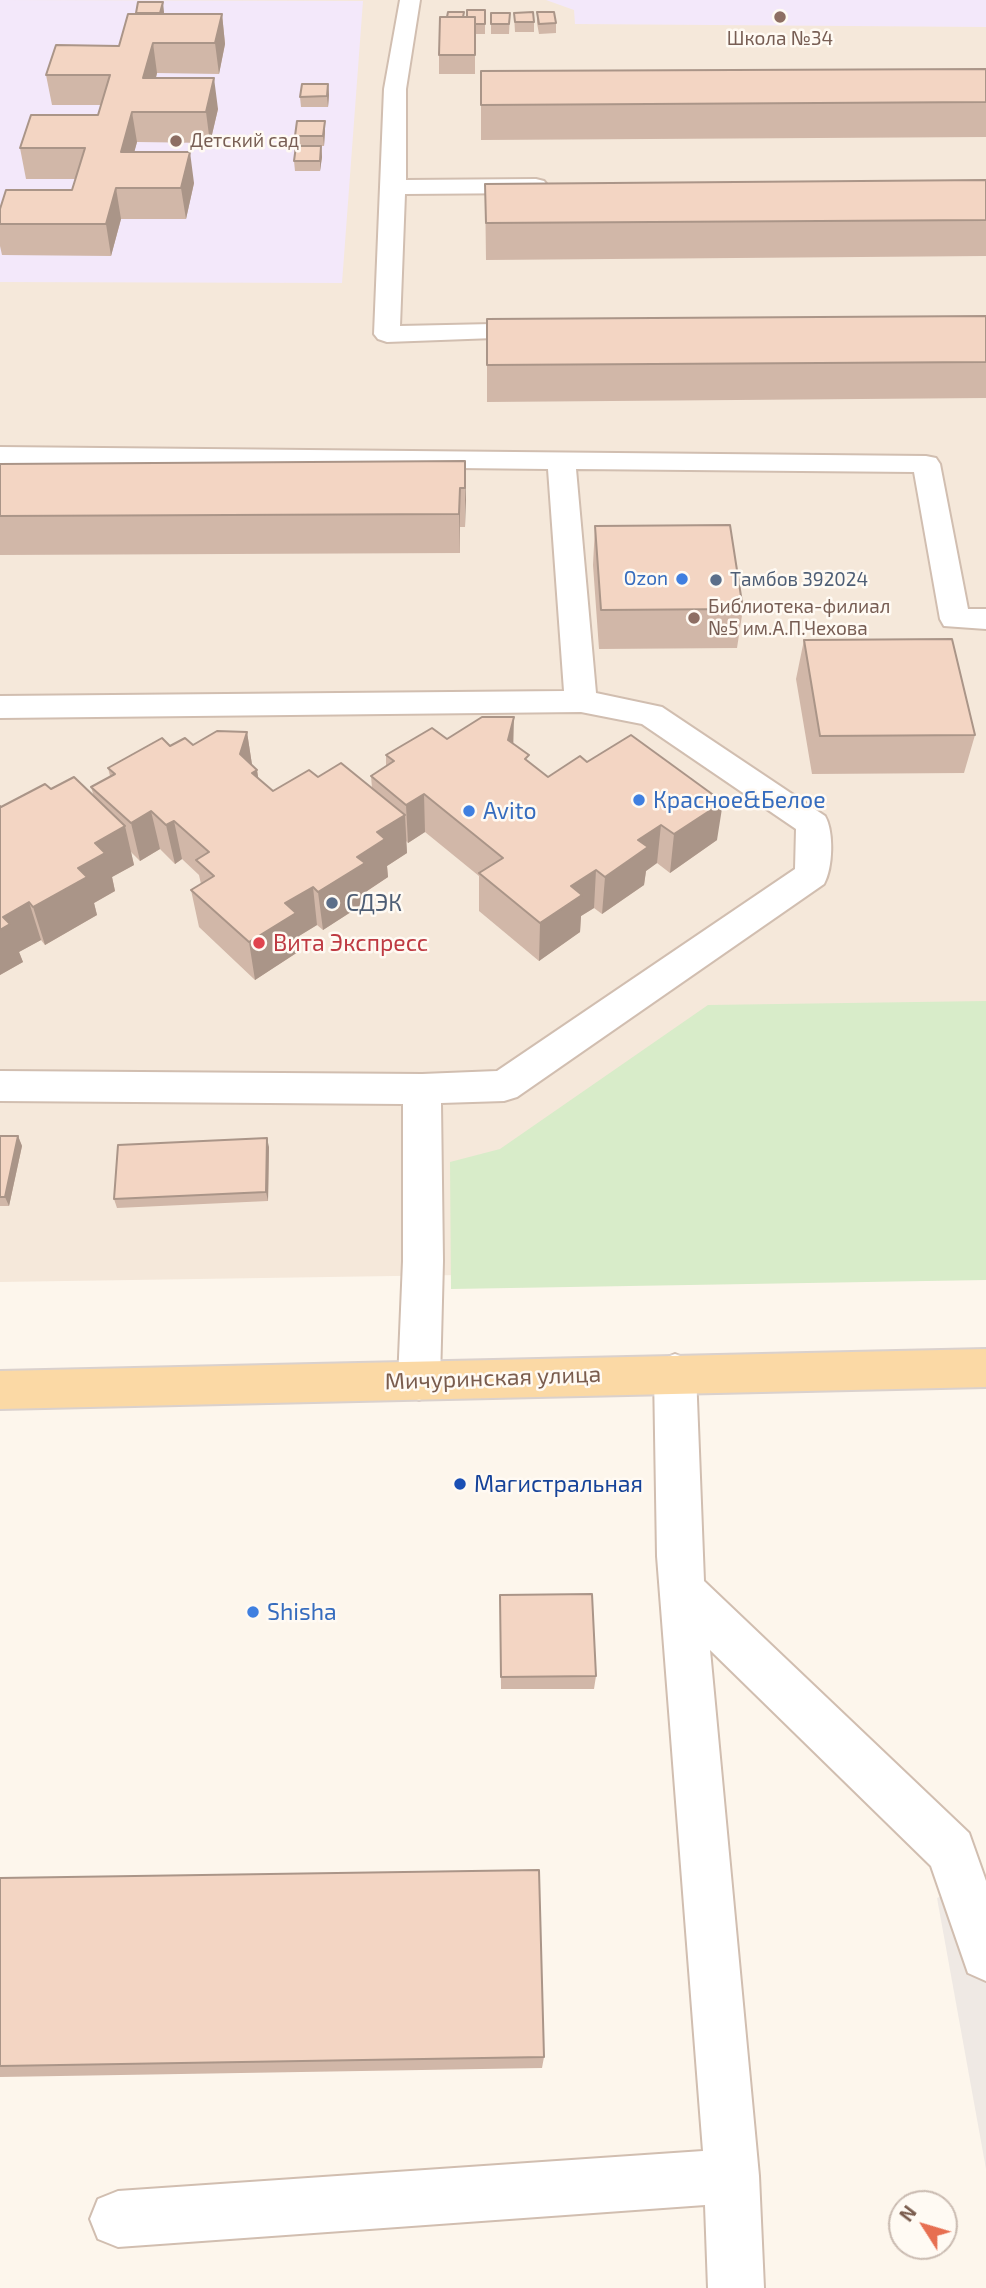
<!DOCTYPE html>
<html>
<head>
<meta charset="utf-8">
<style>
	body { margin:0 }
	#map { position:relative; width:986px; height:2288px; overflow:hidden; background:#fdf6ec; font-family:"Exo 2",sans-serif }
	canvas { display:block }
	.north { position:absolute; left:888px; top:2190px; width:70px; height:70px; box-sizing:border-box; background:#fffaf3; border:2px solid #cabbb1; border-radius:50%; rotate:307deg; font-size:19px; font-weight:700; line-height:28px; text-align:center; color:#7a5c4d }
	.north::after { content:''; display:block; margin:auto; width:24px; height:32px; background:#e76f51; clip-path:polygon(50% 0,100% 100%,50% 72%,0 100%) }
</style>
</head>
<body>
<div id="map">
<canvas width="986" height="2288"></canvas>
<div class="north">N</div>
</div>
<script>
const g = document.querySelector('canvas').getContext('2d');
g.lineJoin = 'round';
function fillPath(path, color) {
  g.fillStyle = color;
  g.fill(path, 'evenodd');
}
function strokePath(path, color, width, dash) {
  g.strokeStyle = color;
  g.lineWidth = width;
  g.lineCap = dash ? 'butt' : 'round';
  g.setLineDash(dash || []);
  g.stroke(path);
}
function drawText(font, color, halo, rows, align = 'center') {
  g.font = font + ' "Exo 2",sans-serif';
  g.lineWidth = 5;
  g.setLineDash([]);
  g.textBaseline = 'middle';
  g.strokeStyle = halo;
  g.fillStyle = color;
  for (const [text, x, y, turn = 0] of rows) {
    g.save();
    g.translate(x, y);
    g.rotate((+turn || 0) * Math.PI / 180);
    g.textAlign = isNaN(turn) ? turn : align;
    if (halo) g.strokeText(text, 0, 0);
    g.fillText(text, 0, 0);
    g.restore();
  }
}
fillPath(new Path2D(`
	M0,0H986V1267L0,1282Z`), '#f5e8da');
fillPath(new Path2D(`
	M986,1878V2169L937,1898Z`), '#efe9e4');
fillPath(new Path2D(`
	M0,0L363,1L342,283L0,282Z
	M546,0H986V27L575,24L574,10Z`), '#f3e8fa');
fillPath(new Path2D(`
	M986,1001V1280L451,1289L450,1162L500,1149L708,1005Z`), '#d8ecc9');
const minor = new Path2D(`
	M400,0H420L406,89V180L536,179L544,181L548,186L544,191L536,193L405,194L400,326L539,323L548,326L552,331L548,336L387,342L378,339L374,334L384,89Z
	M0,447L926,456L936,458L940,464L968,609H986V629L944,626L940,619L914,472L576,469L596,693L662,707L825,816C834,831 833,868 824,884L517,1097L504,1101L441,1103L443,1261L440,1381L434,1394L419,1400L404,1394L398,1381L403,1261V1104L0,1101V1071L422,1074L497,1071L795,869L796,829L642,724L581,712L0,718V696L564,691L548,469L0,463Z
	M675,1354L690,1360L696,1373L704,1581L969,1833L986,1881V1981L968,1973L931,1866L710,1650L759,2176L764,2288H708L705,2205L118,2247L98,2239L90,2219L98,2199L118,2191L703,2151L657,1556L654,1373L660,1360Z`);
const major = new Path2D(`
	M986,1349V1387L0,1409V1371Z`);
strokePath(minor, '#d1beb0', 4);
strokePath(major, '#dad1cd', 4);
fillPath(minor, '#fff');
fillPath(major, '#fbd9a5');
fillPath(new Path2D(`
	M164,12V14H222L225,44L219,74L157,73L156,78L218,109L210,143L137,142L134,152L194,183L186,219H121L111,256L2,255L0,246V209L72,190L76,179H26L20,148L98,115L101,105H52L46,75L119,46L136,14Z
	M537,12L556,23V33L539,34L537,23Z
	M491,13H510L509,34H491Z
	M514,13L534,22V32H515Z
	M464,17L485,21V34H475V74H439V55Z
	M986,69V137L481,140V71Z
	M328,84L329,95L328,107H301L300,97Z
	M325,131L324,146H321L322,157L320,171H295L294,161L296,146L295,136Z
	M986,180V256L486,260L485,184Z
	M986,316V398L487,402V319Z
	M465,461V527H460V553L0,555V464Z
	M595,526L743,609L737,648L599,649L593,565Z
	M804,640L975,735L964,773L812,774L796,679Z
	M247,732L252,765L257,770L258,779L273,791L318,777L372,788L371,776L386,766V755L447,739L513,744L528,762L548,777L587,762L717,840L670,873L657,863L646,871L644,885L602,914L594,908L581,916L580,932L539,961L479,911V876L425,832L408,843L406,841L407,853L387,866L388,877L367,891L368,901L323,930L317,925L299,936L301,950L255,980L199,927L191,890L201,884L199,875L182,859L175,864L160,849L140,861L131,852L134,865L112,877L115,891L94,903L97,915L45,945L41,940L19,952L23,962L0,975L1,807L51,789L94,797L91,787L110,776L108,768L170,746L193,745Z
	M0,1136H18L22,1146L9,1206H0Z
	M269,1147L268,1201L117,1208L114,1199Z
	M500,1595L596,1676L594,1689H501Z
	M0,1878L544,2057L542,2068L0,2077Z`), '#d1b7a8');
fillPath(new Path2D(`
	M163,2L164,12L162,23L160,13Z
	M222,14L225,44L219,74L215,43Z
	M153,43L157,73L148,108L143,78Z
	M214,78L218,109L210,143L206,112Z
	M328,84L329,95L328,107L327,96Z
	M132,112L137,142L126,183L121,152Z
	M325,121V131L324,146L323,136Z
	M321,146L322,157L320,171V161Z
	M190,152L194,183L186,219L181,188Z
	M116,188L121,219L111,256L106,224Z
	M465,461L466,500L465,527Z
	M460,488V553L459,514Z
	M514,717L513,756L508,740Z
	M247,732L253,771L257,770L263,808L240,754Z
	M424,794L425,832L408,843L406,805Z
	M723,802L717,840L670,873L674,834Z
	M151,811L160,849L140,861L131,823Z
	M405,815L407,853L387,866L388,877L367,891L368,901L323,930L318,892L357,857L377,832Z
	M174,821L182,859L175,864L166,825Z
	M661,825L657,863L646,871L644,885L602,914L605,877L638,840Z
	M125,826L134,865L112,877L115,891L94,903L97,915L45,945L33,907L78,868L95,843Z
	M596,870L594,908L581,916L580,932L539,961L540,923L571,886Z
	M313,887L317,925L299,936L301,950L255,980L249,942L285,903Z
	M29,902L41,940L19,952L23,962L0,975V930L3,917Z
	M18,1136L22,1146L9,1206L5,1197Z
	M267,1138L269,1147L268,1201L266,1192Z`), '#aa9588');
const building = new Path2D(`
	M138,2H163L160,13H136Z
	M467,10H485V24H475V17H467Z
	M448,12H464L463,17H447Z
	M533,12L534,22H515L514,13Z
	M537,12H554L556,23L539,24Z
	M491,13H510L509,24H491Z
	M128,14H222L215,43H153L143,78H214L206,112H132L121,152H190L181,188H116L106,224H0V209L6,190H72L85,148H20L31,115H98L110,75H46L56,45L119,46Z
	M440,17H475V55H439Z
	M986,69V102L481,105V71Z
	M302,84H328L327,96L300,97Z
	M297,121H325L323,136H295Z
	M296,146H321L320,161H294Z
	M986,180V220L486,223L485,184Z
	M986,316V362L487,365V319Z
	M465,461V488H460L459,514L0,516V464Z
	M730,525L743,609L601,610L595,526Z
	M952,639L975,735L820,736L804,640Z
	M482,717H514L508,740L529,755L525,759L548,777L580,756L587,762L631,735L723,802L674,834L661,825L638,840L648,847L605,877L596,870L571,886L582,895L540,923L479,873L503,858L424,794L406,805L371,776L394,761L386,755L432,728L447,739Z
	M217,731L247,732L240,754L257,770L252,773L273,791L309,770L318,777L341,763L405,815L377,832L385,839L357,857L365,863L318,892L313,887L285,903L296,913L249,942L191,890L214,876L196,860L209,852L174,821L166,825L151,811L131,823L91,787L115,774L108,768L162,738L170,746L185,738L193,745Z
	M74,777L125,826L95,843L105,853L78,868L87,877L33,907L29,902L3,917L10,924L0,930V806L1,807L45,784L51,789Z
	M0,1136H18L5,1197H0Z
	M267,1138L266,1192L114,1199L118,1145Z
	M592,1594L596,1676L501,1677L500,1595Z
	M539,1870L544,2057L0,2066V1878Z`);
fillPath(building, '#f3d5c3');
strokePath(building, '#aa9588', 2);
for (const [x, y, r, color] of [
	[780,17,7,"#8d6e63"],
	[176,141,7,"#8d6e63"],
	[682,579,7,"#3f7fe0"],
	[716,580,7,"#5c6f8a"],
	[694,618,7,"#8d6e63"],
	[639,800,7,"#3f7fe0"],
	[469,811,7,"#3f7fe0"],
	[332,903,7,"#5c6f8a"],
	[259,943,7,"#e0444e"],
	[460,1484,7,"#1a4fb4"],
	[253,1612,7,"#3f7fe0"]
]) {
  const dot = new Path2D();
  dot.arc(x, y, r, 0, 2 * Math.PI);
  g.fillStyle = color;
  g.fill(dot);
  strokePath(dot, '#fffaf3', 2.5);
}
drawText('19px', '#785e54', '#fffaf3', [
	["Школа №34",780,39,"center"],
	["Детский сад",190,141],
	["Библиотека-филиал",708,607],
	["№5 им.А.П.Чехова",708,629]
], 'left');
drawText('19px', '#366cbe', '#fffaf3', [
	["Ozon",668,579]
], 'right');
drawText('19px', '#4e5e75', '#fffaf3', [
	["Тамбов 392024",730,580]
], 'left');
drawText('23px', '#366cbe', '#fffaf3', [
	["Красное&Белое",653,800],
	["Avito",483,811],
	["Shisha",267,1612]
], 'left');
drawText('23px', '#4e5e75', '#fffaf3', [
	["СДЭК",346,903]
], 'left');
drawText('23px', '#be3a42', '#fffaf3', [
	["Вита Экспресс",273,943]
], 'left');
drawText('23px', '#7a5c4d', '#fffaf3', [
	["Мичуринская улица",493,1378,-2]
]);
drawText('23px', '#164399', '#fffaf3', [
	["Магистральная",474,1484]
], 'left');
</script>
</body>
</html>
